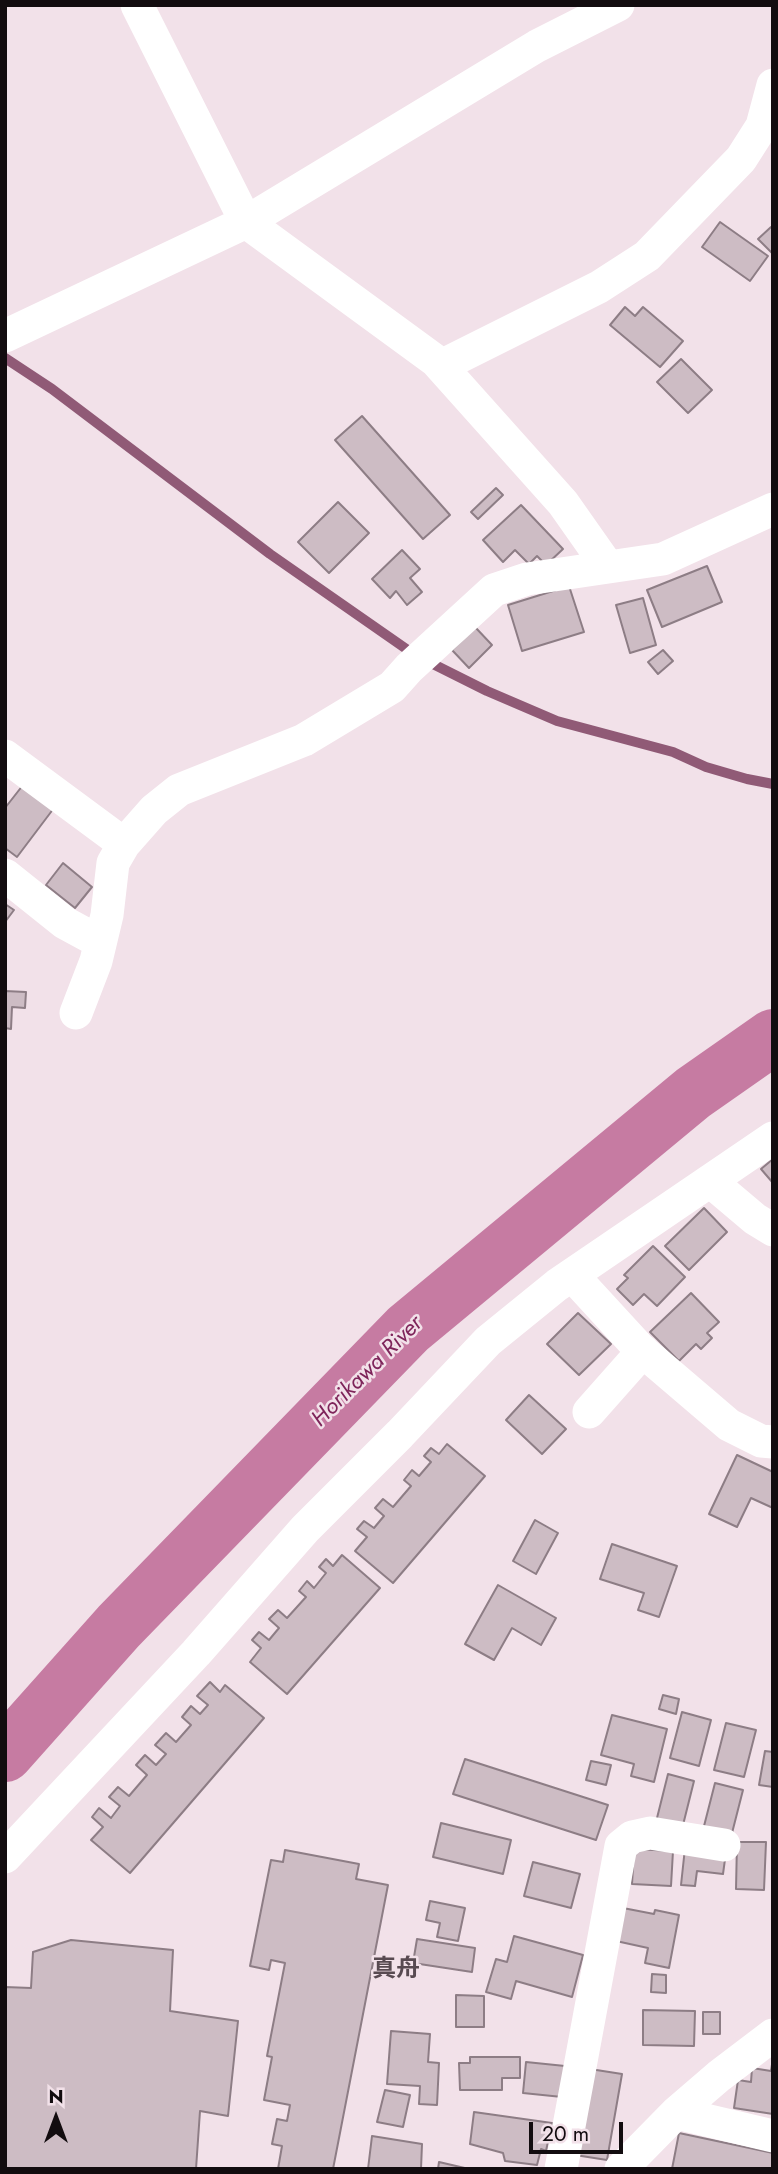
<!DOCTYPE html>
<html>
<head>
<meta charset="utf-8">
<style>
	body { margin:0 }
	#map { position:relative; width:778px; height:2174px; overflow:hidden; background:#f2e1e9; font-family:Jost,sans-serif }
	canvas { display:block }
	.frame { position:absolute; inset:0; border:7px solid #120c0f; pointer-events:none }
	.north { position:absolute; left:21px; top:2083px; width:70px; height:70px; -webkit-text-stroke:5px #f2e1e9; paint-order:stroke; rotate:0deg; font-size:19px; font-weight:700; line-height:28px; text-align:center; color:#120c0f }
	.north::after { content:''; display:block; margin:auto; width:24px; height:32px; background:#120c0f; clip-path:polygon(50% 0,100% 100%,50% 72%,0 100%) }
	.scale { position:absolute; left:529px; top:2122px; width:94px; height:32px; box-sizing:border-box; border:4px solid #120c0f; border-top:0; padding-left:9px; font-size:21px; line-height:24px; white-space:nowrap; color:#120c0f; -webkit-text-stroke:5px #f2e1e9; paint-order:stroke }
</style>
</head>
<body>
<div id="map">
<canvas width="778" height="2174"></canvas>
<div class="frame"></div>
<div class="north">N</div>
<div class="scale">20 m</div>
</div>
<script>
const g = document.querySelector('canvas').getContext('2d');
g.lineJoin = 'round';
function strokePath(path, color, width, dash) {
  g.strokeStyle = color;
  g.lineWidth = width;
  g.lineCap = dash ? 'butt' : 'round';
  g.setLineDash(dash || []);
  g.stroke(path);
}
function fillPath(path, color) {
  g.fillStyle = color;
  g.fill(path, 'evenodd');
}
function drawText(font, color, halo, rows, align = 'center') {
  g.font = font + ' Jost,"Noto Sans JP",sans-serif';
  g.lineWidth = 5;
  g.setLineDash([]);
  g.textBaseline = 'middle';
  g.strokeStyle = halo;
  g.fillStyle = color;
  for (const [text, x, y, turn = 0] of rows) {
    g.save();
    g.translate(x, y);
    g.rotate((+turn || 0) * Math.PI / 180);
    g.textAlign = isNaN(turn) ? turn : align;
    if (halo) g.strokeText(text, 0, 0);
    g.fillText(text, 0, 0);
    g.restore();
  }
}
strokePath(new Path2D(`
	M5,358L52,389L270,554L415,655L487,691L557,721L673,752L706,767L747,779L773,784`), '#905a76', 10);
strokePath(new Path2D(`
	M5,1754L119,1626L408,1329L693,1093L773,1037`), '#c67ba2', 56);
const building = new Path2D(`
	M720,222L768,256L750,281L702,247Z
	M771,227L773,229V254L758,239Z
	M625,307L635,316L643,307L683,341L660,367L610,325Z
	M681,359L712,390L688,413L657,382Z
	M362,416L450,515L423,539L335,440Z
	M496,488L503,495L478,519L471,512Z
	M338,502L369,533L329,573L298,542Z
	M521,505L563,549L546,565L537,556L529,564L515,550L503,562L483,540Z
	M402,550L420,569L410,578L422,592L407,605L396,591L390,598L372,579Z
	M707,566L722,602L662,627L647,590Z
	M569,586L584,632L522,651L508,605Z
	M643,598L656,645L630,653L616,605Z
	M475,627L492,645L469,668L452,650Z
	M663,650L673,661L658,674L648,662Z
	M23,785L54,808L17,857L5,848V808Z
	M63,863L92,887L75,908L46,885Z
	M5,904L14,910L5,922Z
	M5,991L26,992L25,1008L12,1007L11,1029L5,1028Z
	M773,1159V1183L761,1169Z
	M704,1208L727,1232L689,1270L665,1246Z
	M653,1246L685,1277L657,1306L644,1294L633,1305L617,1289L628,1278L624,1275Z
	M691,1293L719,1322L707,1333L712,1338L701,1349L696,1344L679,1361L650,1332Z
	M578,1313L611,1344L579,1375L547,1344Z
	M529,1395L566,1429L542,1454L506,1420Z
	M447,1444L485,1476L393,1583L355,1551L367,1537L357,1529L364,1521L374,1528L384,1516L375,1508L383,1499L393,1507L411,1486L404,1480L412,1470L419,1476L431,1462L424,1456L431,1448L439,1454Z
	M737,1455L773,1472V1508L751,1498L737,1527L709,1514Z
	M535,1520L558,1533L536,1574L513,1561Z
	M612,1544L677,1566L659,1617L638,1610L644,1593L600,1579Z
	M342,1555L380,1588L287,1694L250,1662L261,1648L252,1640L259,1632L269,1640L279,1628L269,1619L278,1610L287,1618L306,1597L299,1591L307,1581L314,1588L326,1573L319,1567L326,1559L333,1566Z
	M498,1585L556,1618L541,1645L512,1628L494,1660L465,1644Z
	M210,1682L220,1692L225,1685L264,1718L130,1873L91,1840L103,1827L92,1817L99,1808L111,1818L120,1806L109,1797L118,1787L129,1796L147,1775L136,1765L145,1755L156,1765L166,1754L155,1745L166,1733L176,1742L191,1725L182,1717L191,1706L200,1714L208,1705L197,1696Z
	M663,1695L679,1699L676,1714L659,1709Z
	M682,1712L711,1720L699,1766L670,1758Z
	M612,1715L667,1729L654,1782L631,1776L634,1764L601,1755Z
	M726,1723L756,1730L744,1777L714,1770Z
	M765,1751L773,1752V1787L759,1785Z
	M465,1759L608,1805L596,1840L453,1794Z
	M591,1761L611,1765L606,1785L586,1780Z
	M668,1774L694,1781L682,1829L656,1822Z
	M715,1783L743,1790L731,1837L703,1830Z
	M441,1823L511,1840L503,1874L433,1857Z
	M737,1842H766L764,1890L736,1889Z
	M685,1848L726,1852L723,1874L697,1871L695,1886L681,1885Z
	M634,1849L673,1851L671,1886L632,1884Z
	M285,1850L359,1864L356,1879L388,1885L333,2169H278L282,2146L272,2144L277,2119L287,2121L290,2105L264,2100L272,2057L267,2056L285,1963L271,1960L269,1970L250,1966L271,1860L283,1862Z
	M533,1862L580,1874L571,1908L524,1896Z
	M430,1901L465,1908L458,1941L437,1937L440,1923L426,1920Z
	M623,1908L654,1914L655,1910L679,1915L669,1968L645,1963L648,1948L616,1941Z
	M514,1936L583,1955L572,1997L516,1981L511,1999L486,1992L496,1959L507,1962Z
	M417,1939L475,1948L472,1972L413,1963Z
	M71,1940L173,1950L170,2011L238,2021L228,2116L200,2111L196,2169H5V1987L31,1988L33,1952Z
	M652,1974L666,1975V1993L651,1992Z
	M456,1995L484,1996V2027H456Z
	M643,2010L695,2011L694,2046L643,2045Z
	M703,2012H720V2034H703Z
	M391,2031L430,2034L428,2062L439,2063L437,2105L419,2104L420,2086L387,2084Z
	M470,2057H520V2078H502V2090H460L459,2063H470Z
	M773,2058V2114L734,2108L738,2080L751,2082L752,2068L771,2071Z
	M526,2062L565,2066L562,2097L523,2093Z
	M590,2069L622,2074L607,2160L575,2155Z
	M385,2090L410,2095L403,2127L377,2122Z
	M474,2112L552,2123L546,2151L541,2149L537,2165L505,2161L503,2153L470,2144Z
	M679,2133L773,2153V2169H672Z
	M372,2136L422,2144L421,2169H368Z
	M439,2162L469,2169H438Z`);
fillPath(building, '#cdbcc4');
strokePath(building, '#8d7d85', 2);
strokePath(new Path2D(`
	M137,5L246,222L436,361L563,503L608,567
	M5,336L246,222L537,46L618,5
	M441,366L599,287L647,256L741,159L762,126L773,85
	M5,756L124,844
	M5,875L65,923L100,942
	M76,1013L96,961L107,915L113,863L124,844L154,810L179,790L304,740L392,687L409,668L494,590L527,579L663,559L773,509
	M710,1181L755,1219L773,1230
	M572,1275L640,1349L729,1425L761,1441L773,1442
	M589,1412L643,1351
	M5,1857L196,1653L305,1529L400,1434L488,1341L557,1285L773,1138
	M676,2113L773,2136
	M561,2169L621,1846L632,1837L650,1833L724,1845
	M621,2169L676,2113L719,2076L773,2035`), '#fff', 33);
drawText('italic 23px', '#7e245a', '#f2e1e9', [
	["Horikawa River",368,1372,-45]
]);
drawText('bold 24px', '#584a51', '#f2e1e9', [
	["真舟",396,1970]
]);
</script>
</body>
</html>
